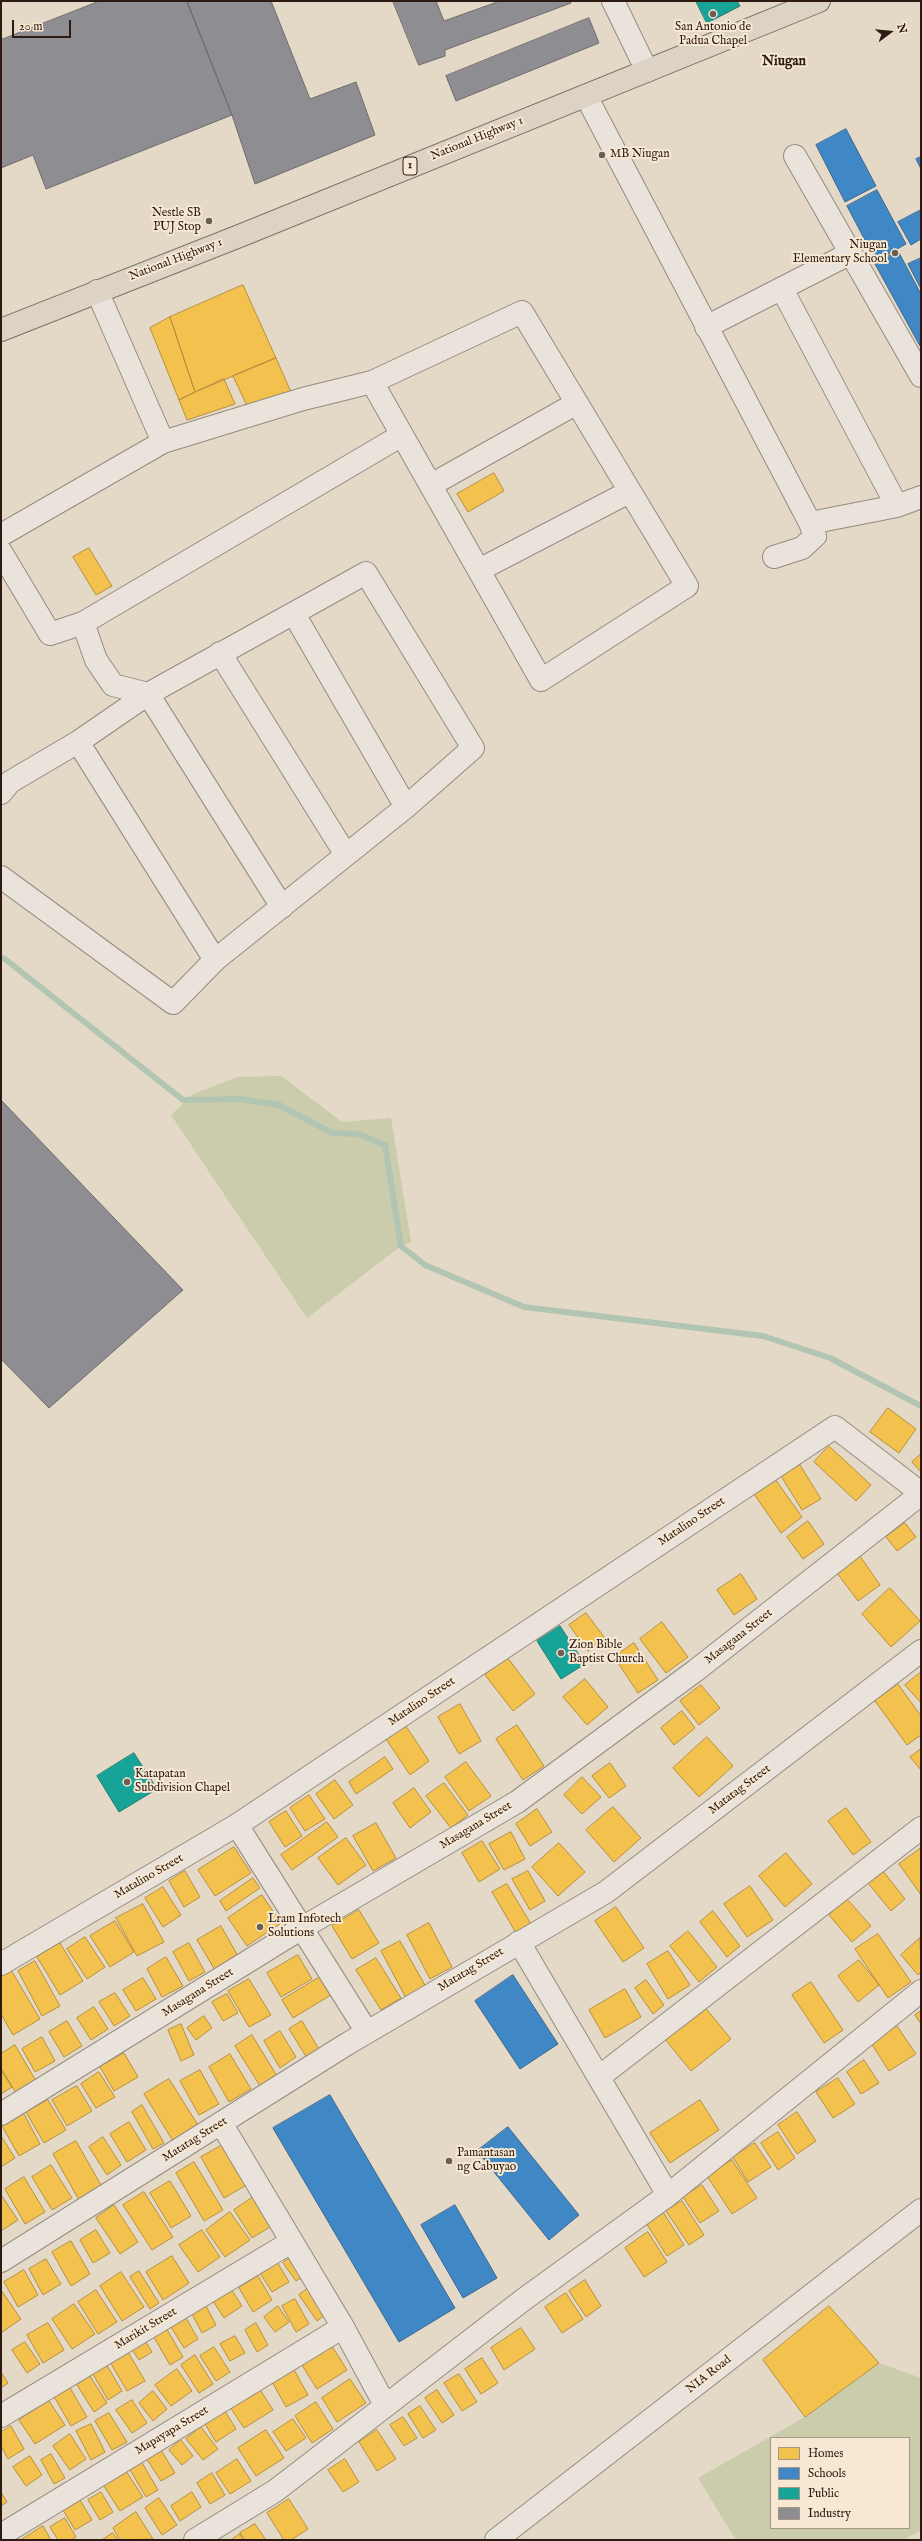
<!DOCTYPE html>
<html>
<head>
<meta charset="utf-8">
<style>
	body { margin:0 }
	#map { position:relative; width:922px; height:2541px; overflow:hidden; background:#e4d9c7; font-family:"IM FELL English",serif }
	canvas { display:block }
	.frame { position:absolute; inset:0; border:2px solid #2d1a13; pointer-events:none }
	.legend { position:absolute; left:770px; top:2437px; width:140px; height:92px; box-sizing:border-box; background:#f6e8d2; border:1px solid #a69686; margin:0; padding:5px 7px; list-style:none; font-size:12px; color:#2d1a13 }
	.legend li { display:flex; align-items:center; gap:8px; height:20px }
	.legend b { width:20px; border:1px solid #a69686 }
	.north { position:absolute; left:870px; top:12px; width:40px; height:40px; -webkit-text-stroke:3px #f6e8d2; paint-order:stroke; rotate:74deg; font-size:11px; font-weight:700; line-height:16px; text-align:center; color:#2d1a13 }
	.north::after { content:''; display:block; margin:auto; width:14px; height:18px; background:#2d1a13; clip-path:polygon(50% 0,100% 100%,50% 72%,0 100%) }
	.scale { position:absolute; left:12px; top:20px; width:59px; height:18px; box-sizing:border-box; border:2px solid #2d1a13; border-top:0; padding-left:5px; font-size:12px; line-height:14px; white-space:nowrap; color:#2d1a13; -webkit-text-stroke:3px #f6e8d2; paint-order:stroke }
</style>
</head>
<body>
<div id="map">
<canvas width="922" height="2541"></canvas>
<div class="frame"></div>
<ul class="legend">
<li><b style="height:11px;background:#f2c14e"></b>Homes</li>
<li><b style="height:11px;background:#3f88c5"></b>Schools</li>
<li><b style="height:11px;background:#17a398"></b>Public</li>
<li><b style="height:11px;background:#8d8d92"></b>Industry</li>
</ul>
<div class="north">N</div>
<div class="scale">20 m</div>
</div>
<script>
const g = document.querySelector('canvas').getContext('2d');
g.lineJoin = 'round';
function fillPath(path, color) {
  g.fillStyle = color;
  g.fill(path, 'evenodd');
}
function strokePath(path, color, width, dash) {
  g.strokeStyle = color;
  g.lineWidth = width;
  g.lineCap = dash ? 'butt' : 'round';
  g.setLineDash(dash || []);
  g.stroke(path);
}
function drawText(font, color, halo, rows, align = 'center') {
  g.font = font + ' "IM FELL English",serif';
  g.lineWidth = 4;
  g.setLineDash([]);
  g.textBaseline = 'middle';
  g.strokeStyle = halo;
  g.fillStyle = color;
  for (const [text, x, y, turn = 0] of rows) {
    g.save();
    g.translate(x, y);
    g.rotate((+turn || 0) * Math.PI / 180);
    g.textAlign = isNaN(turn) ? turn : align;
    if (halo) g.strokeText(text, 0, 0);
    g.fillText(text, 0, 0);
    g.restore();
  }
}
fillPath(new Path2D(`
	M281,1076L342,1122L391,1118L411,1242L401,1246L307,1318L171,1115L193,1094L237,1077Z
	M879,2363L921,2378V2530L904,2540H736L698,2478L805,2417ZM771,2438H909V2528H771Z`), '#caccab');
const homes = new Path2D(`
	M243,285L276,358L195,392L170,317Z
	M170,317L195,392L179,400L150,328Z
	M276,358L291,392L248,408L233,376Z
	M224,379L235,404L187,420L179,400Z
	M494,473L504,491L468,512L457,494Z
	M89,548L112,586L96,595L73,557Z
	M888,1408L916,1429L899,1453L870,1432Z
	M829,1446L871,1485L856,1501L814,1462Z
	M921,1454V1472L912,1462Z
	M800,1465L821,1499L802,1510L781,1476Z
	M775,1479L802,1517L781,1533L754,1494Z
	M808,1521L824,1544L803,1559L787,1537Z
	M905,1523L916,1537L897,1551L886,1537Z
	M860,1556L880,1585L858,1601L837,1573Z
	M741,1574L757,1599L734,1615L717,1590Z
	M890,1588L920,1621L891,1647L862,1614Z
	M586,1613L605,1638L588,1651L569,1625Z
	M662,1622L688,1657L666,1673L640,1639Z
	M634,1643L658,1680L638,1693L614,1657Z
	M507,1657L535,1694L513,1711L485,1675Z
	M920,1673L921,1674V1703L905,1685Z
	M585,1679L608,1707L587,1725L563,1697Z
	M898,1684L921,1716V1735L907,1745L875,1701Z
	M701,1685L720,1708L699,1725L680,1701Z
	M460,1704L481,1741L459,1754L438,1717Z
	M682,1711L695,1728L674,1745L661,1728Z
	M517,1725L544,1766L523,1780L496,1739Z
	M406,1726L429,1761L410,1775L386,1739Z
	M707,1737L733,1766L699,1797L673,1768Z
	M921,1749V1770L910,1757Z
	M385,1757L393,1769L356,1794L349,1782Z
	M466,1762L491,1796L469,1811L445,1777Z
	M610,1763L626,1786L609,1798L592,1776Z
	M582,1777L601,1797L582,1814L564,1795Z
	M335,1780L353,1805L334,1819L316,1794Z
	M444,1783L468,1815L451,1828L426,1796Z
	M414,1788L431,1812L410,1828L393,1803Z
	M309,1795L325,1819L305,1831L290,1808Z
	M613,1807L641,1838L614,1862L586,1830Z
	M846,1808L871,1842L853,1855L828,1821Z
	M537,1809L552,1832L530,1846L516,1824Z
	M286,1811L302,1836L285,1847L269,1822Z
	M327,1822L338,1837L292,1870L281,1855Z
	M376,1823L396,1858L373,1871L353,1836Z
	M511,1832L525,1859L504,1870L489,1844Z
	M346,1838L366,1865L338,1885L318,1858Z
	M482,1841L500,1869L479,1882L462,1853Z
	M559,1843L585,1872L558,1896L532,1867Z
	M234,1847L251,1873L215,1896L198,1870Z
	M921,1848V1895L899,1864Z
	M786,1853L812,1884L785,1907L759,1876Z
	M185,1871L200,1897L184,1907L169,1881Z
	M528,1871L545,1901L530,1910L512,1879Z
	M883,1871L905,1899L891,1911L868,1883Z
	M253,1878L260,1888L226,1911L220,1901Z
	M507,1884L531,1924L516,1933L492,1892Z
	M750,1886L773,1920L747,1937L724,1904Z
	M163,1887L181,1915L163,1927L145,1898Z
	M262,1895L281,1923L247,1946L228,1918Z
	M847,1899L871,1926L852,1942L829,1915Z
	M143,1904L164,1942L137,1956L116,1918Z
	M616,1907L644,1948L623,1962L595,1921Z
	M359,1910L379,1943L352,1959L332,1926Z
	M713,1911L740,1946L727,1957L700,1922Z
	M115,1921L134,1952L110,1967L90,1936Z
	M429,1923L452,1967L430,1979L407,1935Z
	M221,1926L238,1956L215,1970L197,1940Z
	M688,1931L717,1967L699,1982L670,1946Z
	M878,1934L911,1982L888,1998L855,1949Z
	M85,1937L105,1967L87,1979L67,1949Z
	M920,1938L921,1972L918,1975L901,1955Z
	M400,1941L426,1987L406,1998L381,1951Z
	M60,1943L83,1981L60,1995L37,1957Z
	M189,1943L205,1972L189,1981L173,1952Z
	M668,1951L690,1985L668,1999L647,1964Z
	M298,1955L312,1979L281,1997L267,1973Z
	M166,1957L183,1986L162,1997L147,1969Z
	M376,1958L401,1998L381,2010L356,1970Z
	M859,1960L879,1985L858,2002L838,1976Z
	M35,1961L60,2006L42,2016L18,1971Z
	M11,1970L40,2019L13,2035L1,2014V1976Z
	M323,1975L334,1993L293,2018L282,2000Z
	M143,1978L156,1999L136,2011L123,1990Z
	M249,1979L271,2015L249,2027L228,1991Z
	M646,1980L664,2005L653,2014L635,1988Z
	M811,1982L843,2030L824,2043L792,1995Z
	M625,1989L641,2017L605,2038L589,2010Z
	M115,1993L130,2016L114,2026L99,2002Z
	M227,1994L238,2013L223,2021L212,2002Z
	M704,2006L731,2039L691,2071L664,2038Z
	M94,2007L108,2029L91,2040L77,2018Z
	M921,2011V2024L915,2015Z
	M204,2016L212,2028L196,2040L187,2028Z
	M67,2021L82,2046L64,2057L49,2032Z
	M302,2021L320,2051L307,2058L289,2029Z
	M181,2024L194,2055L181,2061L168,2030Z
	M897,2026L916,2054L889,2071L871,2043Z
	M280,2031L296,2057L280,2068L264,2041Z
	M252,2035L277,2076L260,2086L235,2046Z
	M42,2037L55,2061L35,2072L22,2049Z
	M15,2045L36,2081L16,2093L1,2068V2054Z
	M124,2053L138,2077L114,2091L100,2067Z
	M230,2054L251,2089L229,2102L209,2067Z
	M864,2060L879,2083L861,2094L847,2072Z
	M1,2070L12,2087L1,2094Z
	M200,2070L219,2104L199,2115L180,2081Z
	M99,2072L115,2097L96,2108L81,2084Z
	M838,2078L855,2104L833,2118L816,2092Z
	M169,2079L198,2125L173,2141L144,2094Z
	M77,2086L92,2111L67,2126L52,2100Z
	M48,2100L66,2130L44,2143L26,2112Z
	M700,2100L719,2130L670,2163L650,2133Z
	M142,2105L164,2143L153,2149L132,2112Z
	M797,2112L816,2141L797,2154L778,2125Z
	M24,2114L40,2144L19,2156L2,2126Z
	M129,2122L146,2150L127,2162L110,2134Z
	M778,2132L795,2158L778,2170L761,2143Z
	M1,2136L15,2158L1,2167Z
	M103,2137L121,2165L107,2175L89,2147Z
	M76,2141L102,2187L79,2200L53,2154Z
	M226,2143L250,2183L224,2198L201,2157Z
	M755,2143L771,2167L748,2182L733,2157Z
	M732,2160L757,2198L732,2214L707,2176Z
	M194,2162L223,2210L204,2221L176,2173Z
	M51,2165L72,2198L52,2210L32,2177Z
	M24,2177L45,2212L25,2224L5,2189Z
	M170,2181L191,2216L171,2228L150,2193Z
	M702,2185L719,2211L700,2223L683,2197Z
	M144,2192L173,2237L152,2250L123,2205Z
	M1,2195L18,2220L1,2231Z
	M256,2195L275,2224L252,2238L234,2210Z
	M682,2201L704,2235L689,2245L666,2211Z
	M114,2205L138,2242L120,2254L96,2218Z
	M230,2212L250,2240L225,2257L206,2230Z
	M663,2212L684,2245L667,2256L646,2223Z
	M96,2230L110,2253L93,2263L80,2240Z
	M202,2230L220,2257L198,2272L179,2245Z
	M648,2232L667,2262L644,2277L625,2248Z
	M71,2241L90,2274L71,2286L52,2252Z
	M294,2255L307,2274L296,2281L283,2263Z
	M172,2256L189,2283L163,2300L146,2272Z
	M46,2259L61,2284L43,2295L29,2269Z
	M277,2262L289,2282L272,2292L260,2273Z
	M24,2270L38,2295L18,2307L4,2282Z
	M139,2271L159,2303L150,2309L130,2277Z
	M121,2272L144,2307L122,2321L100,2286Z
	M258,2276L272,2300L253,2312L239,2288Z
	M585,2280L601,2306L586,2317L569,2291Z
	M311,2286L329,2312L317,2321L299,2295Z
	M231,2289L242,2306L224,2318L213,2301Z
	M1,2290L21,2319L1,2333Z
	M96,2290L117,2322L98,2334L78,2302Z
	M566,2293L583,2319L562,2333L545,2307Z
	M295,2299L309,2324L296,2332L282,2306Z
	M74,2304L95,2334L72,2349L52,2319Z
	M206,2306L216,2325L202,2333L192,2314Z
	M278,2306L289,2322L275,2332L264,2317Z
	M829,2306L879,2363L805,2417L763,2360Z
	M186,2318L198,2339L184,2348L171,2327Z
	M48,2323L64,2350L43,2363L27,2335Z
	M256,2323L268,2345L257,2352L245,2330Z
	M164,2324L183,2357L170,2365L151,2332Z
	M521,2328L535,2349L504,2370L491,2348Z
	M142,2336L152,2352L139,2360L129,2345Z
	M235,2336L245,2353L230,2361L220,2344Z
	M25,2342L40,2364L27,2373L12,2350Z
	M330,2343L347,2370L317,2389L300,2362Z
	M214,2347L230,2372L216,2381L200,2356Z
	M128,2352L145,2381L127,2391L110,2362Z
	M195,2355L213,2384L199,2393L181,2365Z
	M482,2358L498,2383L481,2394L465,2369Z
	M105,2362L122,2391L108,2400L91,2371Z
	M292,2366L308,2395L286,2407L270,2378Z
	M177,2369L192,2391L171,2406L155,2385Z
	M1,2372L8,2383L1,2388Z
	M459,2374L477,2402L462,2411L444,2383Z
	M90,2376L107,2403L94,2412L77,2385Z
	M350,2379L366,2403L337,2422L322,2398Z
	M69,2386L87,2417L71,2426L53,2395Z
	M259,2388L273,2410L244,2428L230,2407Z
	M437,2390L454,2415L442,2423L425,2398Z
	M153,2391L167,2409L153,2421L139,2403Z
	M132,2400L147,2423L132,2433L116,2410Z
	M49,2401L65,2425L35,2444L19,2420Z
	M316,2402L333,2429L312,2443L295,2416Z
	M420,2406L436,2430L423,2438L408,2414Z
	M225,2411L236,2429L216,2442L205,2424Z
	M109,2413L127,2442L112,2450L95,2421Z
	M403,2417L417,2438L404,2446L390,2425Z
	M293,2419L306,2438L286,2451L273,2432Z
	M91,2424L105,2452L91,2460L76,2431Z
	M11,2426L24,2449L8,2459L1,2446V2432Z
	M201,2427L218,2449L203,2460L186,2439Z
	M266,2430L284,2458L256,2476L238,2448Z
	M377,2430L396,2459L377,2471L359,2442Z
	M70,2434L86,2459L70,2470L53,2446Z
	M181,2440L193,2456L182,2465L169,2450Z
	M161,2450L175,2473L161,2481L146,2458Z
	M51,2454L65,2478L54,2484L41,2460Z
	M30,2456L42,2475L26,2486L13,2467Z
	M237,2459L251,2481L230,2494L216,2473Z
	M345,2459L359,2482L343,2492L328,2470Z
	M141,2461L158,2490L146,2497L129,2468Z
	M124,2468L143,2497L120,2511L102,2483Z
	M212,2473L225,2495L210,2504L197,2483Z
	M1,2492L7,2502L1,2506Z
	M101,2492L113,2512L100,2520L88,2500Z
	M192,2492L201,2507L180,2521L171,2506Z
	M159,2498L177,2525L162,2535L145,2508Z
	M289,2499L308,2529L291,2540H284L267,2513Z
	M80,2500L92,2520L75,2530L63,2510Z
	M136,2512L153,2539L120,2540L113,2528Z
	M65,2518L76,2537L71,2540H58L50,2527Z
	M255,2524L266,2540H245L240,2533Z
	M43,2526L51,2540H21Z
	M113,2533L118,2540H102Z
	M240,2534L243,2540H231Z`);
fillPath(homes, '#f2c14e');
strokePath(homes, '#b78f3c', 1);
const schools = new Path2D(`
	M846,129L876,186L845,202L816,145Z
	M921,157V169L916,159Z
	M877,190L906,244L876,261L847,206Z
	M921,210V239L911,245L898,222Z
	M898,251L921,294L920,346L875,264Z
	M921,258V289L908,264Z
	M513,1975L558,2044L520,2069L475,2001Z
	M330,2095L455,2308L399,2342L273,2128Z
	M508,2127L579,2215L549,2240L477,2151Z
	M455,2205L497,2278L463,2298L421,2225Z`);
fillPath(schools, '#3f88c5');
strokePath(schools, '#3a6790', 1);
const public = new Path2D(`
	M696,1H737L740,6L707,23Z
	M560,1626L585,1664L561,1679L537,1641Z
	M134,1753L157,1789L119,1812L97,1776Z`);
fillPath(public, '#17a398');
strokePath(public, '#1e7a70', 1);
const industry = new Path2D(`
	M100,1H187L232,115L46,189L33,155L1,168V40Z
	M187,1H271L310,99L356,82L375,135L255,184L232,115Z
	M393,1H436L444,21L500,1H570L571,3L445,50V56L419,65Z
	M589,18L599,43L456,101L446,76Z
	M1,1100L183,1290L49,1408L1,1359Z`);
fillPath(industry, '#8d8d92');
strokePath(industry, '#706a6c', 1);
strokePath(new Path2D(`
	M1,958L5,959L183,1100L241,1099L279,1105L332,1133L359,1134L385,1145L401,1246L425,1265L524,1307L763,1336L830,1358L921,1406`), '#b2c5b2', 6);
const minor = new Path2D(`
	M613,1L647,71
	M586,96L810,523L815,536L802,548L774,557
	M795,156L921,376
	M782,289L897,506
	M97,291L163,442
	M706,327L851,253
	M431,485L577,403
	M810,523L897,506L921,497
	M1,535L163,442L303,399L372,382L522,312L687,586L541,680L372,382
	M1,552L50,634L83,623L402,435
	M479,570L629,492
	M294,614L406,807
	M83,623L96,660L113,685L148,694L282,907
	M220,653L346,855
	M78,742L215,960
	M1,793L10,782L78,742L148,694L366,573L473,748L406,807L215,960L173,1003L1,877
	M237,1825L367,2032
	M519,1942L668,2195
	M1,1964L237,1825L835,1427L921,1493
	M599,2077L921,1828
	M1,2114L302,1928L517,1802L695,1671L921,1494
	M221,2123L343,2327L385,2405
	M1,2261L347,2044L606,1892L921,1651
	M1,2416L291,2242
	M1,2535L343,2327
	M195,2540L275,2491L523,2300L668,2195L921,1991
	M496,2540L921,2210`);
const highway = new Path2D(`
	M1,330L242,235L819,1`);
strokePath(minor, '#948b81', 24);
strokePath(highway, '#7b7268', 24);
strokePath(minor, '#e9e3db', 22);
strokePath(highway, '#dcd3c5', 22);
for (const [x, y, r, color] of [
	[713,14,4,"#6d5d52"],
	[602,155,4,"#6d5d52"],
	[209,221,4,"#6d5d52"],
	[895,253,4,"#6d5d52"],
	[561,1653,4,"#6d5d52"],
	[127,1782,4,"#6d5d52"],
	[260,1927,4,"#6d5d52"],
	[449,2161,4,"#6d5d52"]
]) {
  const dot = new Path2D();
  dot.arc(x, y, r, 0, 2 * Math.PI);
  g.fillStyle = color;
  g.fill(dot);
  strokePath(dot, '#f6e8d2', 1.5);
}
for (const [x, y, w] of [
	[410,166,14]
]) {
  const box = new Path2D();
  box.roundRect(x - w / 2, y - 9, w, 18, 3);
  g.fillStyle = '#f6e8d2';
  g.fill(box);
  strokePath(box, '#2d1a13', 1);
}
drawText('bold 11px', '#2d1a13', null, [
	["1",410,166]
]);
drawText('12px', '#2d1a13', '#f6e8d2', [
	["San Antonio de",713,28,"center"],
	["Padua Chapel",713,42,"center"],
	["MB Niugan",610,155],
	["Nestle SB",201,214,"right"],
	["PUJ Stop",201,228,"right"],
	["Niugan",887,246,"right"],
	["Elementary School",887,260,"right"],
	["Zion Bible",569,1646],
	["Baptist Church",569,1660],
	["Katapatan",135,1775],
	["Subdivision Chapel",135,1789],
	["Lram Infotech",268,1920],
	["Solutions",268,1934],
	["Pamantasan",457,2154],
	["ng Cabuyao",457,2168]
], 'left');
drawText('12px', '#2d1a13', '#f6e8d2', [
	["National Highway 1",477,139,-22],
	["National Highway 1",176,260,-21],
	["Matalino Street",692,1522,-34],
	["Masagana Street",739,1637,-38],
	["Matalino Street",422,1702,-34],
	["Matatag Street",740,1790,-37],
	["Masagana Street",476,1826,-31],
	["Matalino Street",149,1877,-30],
	["Matatag Street",471,1970,-31],
	["Masagana Street",198,1993,-32],
	["Matatag Street",195,2140,-32],
	["Marikit Street",146,2329,-31],
	["NIA Road",709,2375,-38],
	["Mapayapa Street",172,2431,-31]
]);
drawText('bold 14px', '#2d1a13', '#f6e8d2', [
	["Niugan",784,62]
]);
</script>
</body>
</html>
